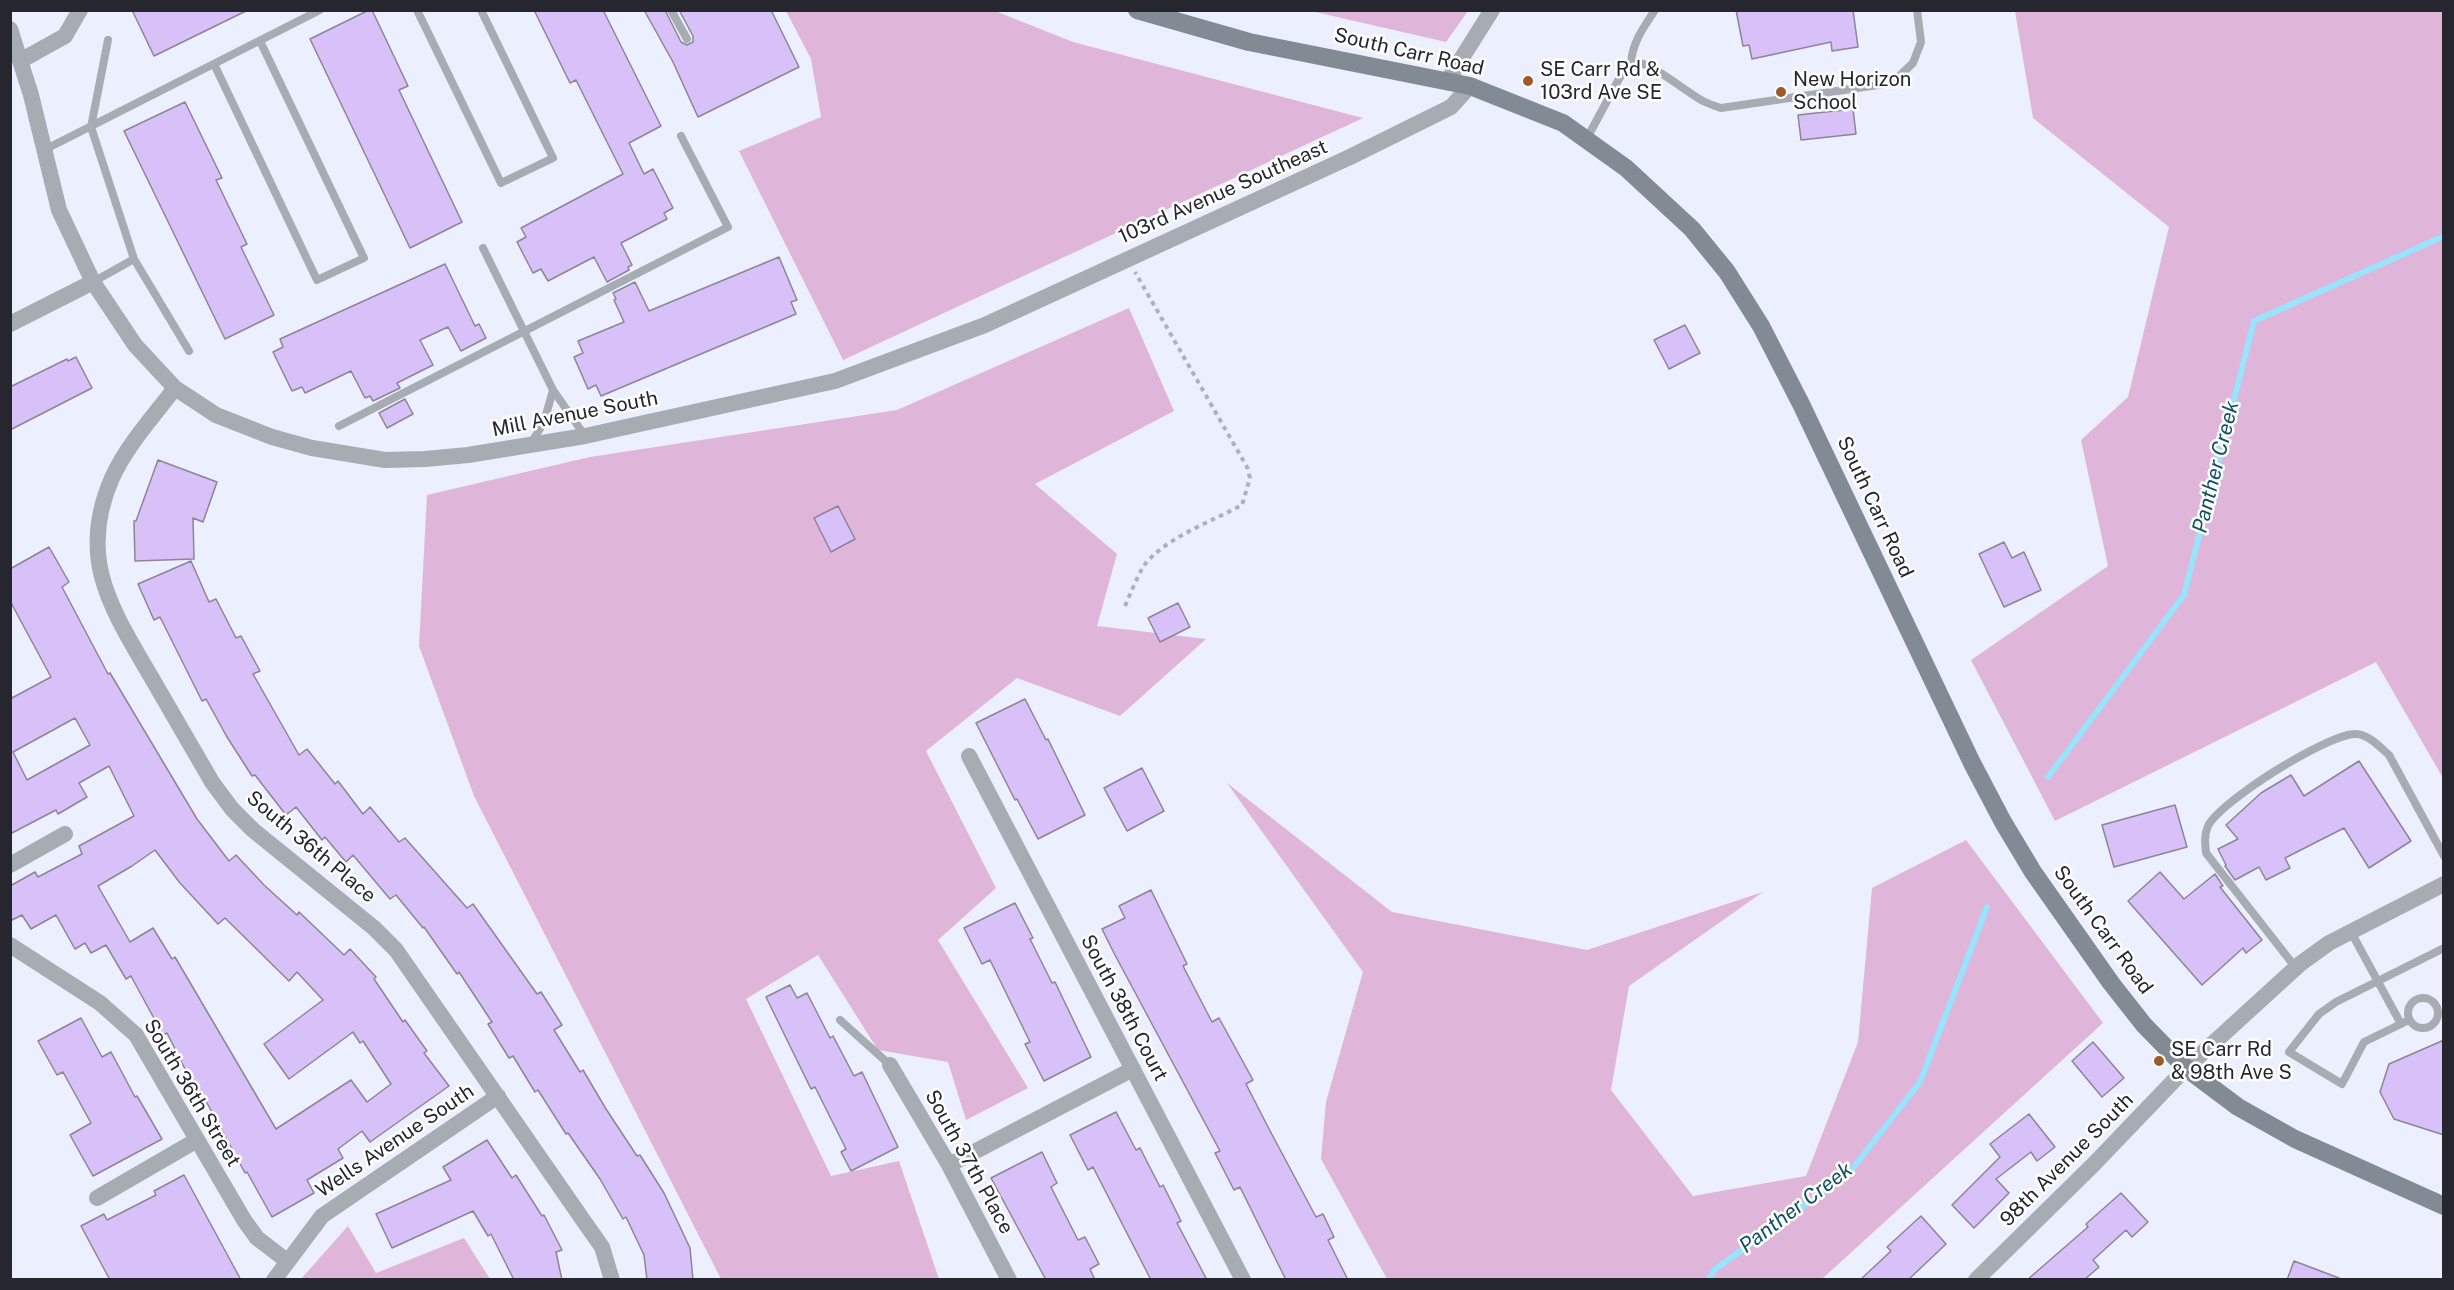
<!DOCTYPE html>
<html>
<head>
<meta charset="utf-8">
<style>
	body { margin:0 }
	#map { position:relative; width:2454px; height:1290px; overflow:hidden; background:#ebeffe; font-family:"Public Sans",sans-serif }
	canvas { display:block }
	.frame { position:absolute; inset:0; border:12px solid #26272e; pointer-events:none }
</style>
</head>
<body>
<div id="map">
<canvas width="2454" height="1290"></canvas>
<div class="frame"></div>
</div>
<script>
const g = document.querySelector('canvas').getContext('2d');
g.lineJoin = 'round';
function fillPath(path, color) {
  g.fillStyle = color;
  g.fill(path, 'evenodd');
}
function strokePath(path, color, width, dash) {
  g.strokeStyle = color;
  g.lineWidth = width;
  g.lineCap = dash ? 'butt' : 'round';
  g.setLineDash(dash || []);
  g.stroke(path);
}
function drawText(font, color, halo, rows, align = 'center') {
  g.font = font + ' "Public Sans",sans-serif';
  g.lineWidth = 5;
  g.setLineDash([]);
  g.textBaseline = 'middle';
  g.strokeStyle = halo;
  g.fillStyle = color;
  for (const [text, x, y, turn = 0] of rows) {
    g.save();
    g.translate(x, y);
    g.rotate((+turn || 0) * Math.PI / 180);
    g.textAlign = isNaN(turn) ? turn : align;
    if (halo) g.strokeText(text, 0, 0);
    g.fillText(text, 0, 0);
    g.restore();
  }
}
fillPath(new Path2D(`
	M786,11H995L1073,42L1363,118L843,360L739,151L821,117L811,59Z
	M1311,11H1468L1446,42Z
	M2015,11H2443V778L2376,662L2055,821L1971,660L2108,566L2081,440L2128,397L2169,227L2033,118Z
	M1129,308L1174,411L1035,484L1117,554L1097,626L1206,639L1120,716L1017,678L926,751L996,888L938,940L1028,1088L966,1120L948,1062L878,1050L818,955L746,999L831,1176L899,1161L939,1279H721L474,796L419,646L427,495L590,457L897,410Z
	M1227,783L1392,912L1587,950L1763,892L1629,986L1611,1090L1693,1196L1806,1176L1858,1042L1872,888L1966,840L2103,1023L1822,1279H1387L1321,1159L1326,1102L1363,972Z
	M348,1226L376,1273L464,1238L490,1279H301Z`), '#dfb6d9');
strokePath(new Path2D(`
	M2048,777L2184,595L2254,321L2444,236
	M1708,1280L1714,1270L1849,1173L1920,1082L1987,907`), '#99e3fb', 6);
const building = new Path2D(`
	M132,10H248L154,56Z
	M369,10H372L408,86L399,90L462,222L410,248L310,39Z
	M534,10H603L661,126L629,143L644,174L653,169L673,208L664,213L667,219L621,243L632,265L628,267L629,270L607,282L594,257L548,281L541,269L533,273L517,242L526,237L521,228L623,174L576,80L570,83Z
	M644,10H665L681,42L687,45L693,42V36L679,10H771L799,67L698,117L673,62Z
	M1736,10H1853L1858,47L1832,51L1831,42L1752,59L1749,45L1743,46Z
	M185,102L222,178L216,180L247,244L241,247L274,315L225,339L124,131Z
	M1853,109L1856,134L1801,140L1798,115Z
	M779,257L797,300L791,302L796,314L601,396L596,385L588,389L574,357L583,353L578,341L624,322L614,300L616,299L613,293L635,282L649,311Z
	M445,264L475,326L479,324L486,338L461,351L448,327L420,340L433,365L397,383L400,388L373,401L370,396L365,398L351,371L305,393L302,387L292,391L273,352L283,347L280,339Z
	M1685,325L1700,353L1669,369L1654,340Z
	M76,357L92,388L10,430V387L67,359L68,361Z
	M405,399L413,414L387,428L379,413Z
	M158,460L217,482L203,522L193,518L194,559L135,561L134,521H136Z
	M838,506L855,539L831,552L814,518Z
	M2004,542L2012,558L2024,552L2041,590L2004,607L1979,554Z
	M49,547L69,582L62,587L108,674L110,673L197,819L229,861L236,855L264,885L297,915L299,912L344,955L350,949L376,977L374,979L403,1022L405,1020L427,1051L424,1053L449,1086L370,1142L362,1131L338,1149L343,1158L307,1180L314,1193L272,1217L247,1172L245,1173L207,1103L203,1105L167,1033L163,1035L131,976L126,979L106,945L91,953L85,943L75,949L56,915L31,929L22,915L10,921V886L35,872L38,877L82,854L79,846L134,816L109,766L79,783L87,797L58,814L56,810L10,834V699L51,677L10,601V569ZM75,718L90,745L27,780L13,752ZM155,850L180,883L218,924L225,918L289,981L297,972L323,1000L264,1044L289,1079L353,1032L360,1043L363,1041L391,1084L367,1102L351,1080L276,1129L175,957L172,959L153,928L130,942L98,886L132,866Z
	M191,561L209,602L216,599L236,638L241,636L260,671L253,674L299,755L307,749L335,784L338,781L363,814L370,807L399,842L405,838L467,908L473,904L537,994L541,992L562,1025L554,1030L580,1072L583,1070L606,1109L637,1156L640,1155L664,1193L690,1248L693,1280H647L644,1255L626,1217L623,1219L600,1179L568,1133L566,1134L538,1090L535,1092L513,1056L509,1058L488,1024L492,1022L459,972L457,974L424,927L423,928L396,895L390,899L353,855L346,862L325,837L322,840L296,807L286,815L255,775L252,776L227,737L206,699L202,701L160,617L154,620L138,584Z
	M1178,603L1190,627L1160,642L1148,618Z
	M1025,699L1046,740L1048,739L1085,815L1038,839L1017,799L1015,800L976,723Z
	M2359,761L2411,841L2369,868L2344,828L2285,858L2290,868L2266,880L2259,867L2235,880L2225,866L2226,865L2218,849L2238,839L2226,825L2261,793L2291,775L2304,796Z
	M1142,768L1164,811L1127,831L1104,788Z
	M2175,805L2187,847L2114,867L2102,825Z
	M2160,872L2184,899L2215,874L2223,886L2220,887L2262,940L2246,953L2243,948L2202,985L2128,901Z
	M1151,890L1187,964L1183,966L1212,1022L1219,1018L1253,1080L1246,1084L1268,1127L1316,1217L1323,1214L1334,1237L1328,1240L1348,1280H1286L1240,1187L1234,1190L1215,1153L1220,1151L1115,955L1102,929L1125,918L1119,906Z
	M1015,903L1033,938L1030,939L1052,983L1055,982L1091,1057L1044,1081L1025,1044L1030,1042L990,960L982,964L964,928Z
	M790,985L797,998L807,993L830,1038L833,1036L854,1076L862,1072L898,1147L851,1171L841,1152L846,1149L815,1087L811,1089L766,997Z
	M81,1018L102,1057L111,1052L135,1097L137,1096L162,1139L93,1176L70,1135L91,1123L63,1072L57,1075L38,1041Z
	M2444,1040V1135L2394,1119L2380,1092L2389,1064Z
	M2093,1042L2124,1078L2102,1097L2072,1061Z
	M1116,1112L1136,1150L1140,1148L1160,1187L1163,1185L1181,1221L1177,1223L1207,1280H1151L1093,1167L1088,1170L1070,1135Z
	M2029,1114L2055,1147L2037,1161L2031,1152L1996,1179L2009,1193L1974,1228L1952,1205L2000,1157L1990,1144Z
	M487,1140L512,1178L516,1175L542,1216L544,1215L562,1250L556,1252L562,1280H514L491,1234L488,1236L473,1211L392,1248L376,1214L451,1180L443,1167Z
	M1042,1152L1057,1183L1051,1187L1078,1240L1085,1237L1099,1264L1090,1269L1095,1280H1046L991,1178Z
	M184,1175L241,1280H110L81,1226L104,1214L107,1220L156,1195L154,1191Z
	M2121,1193L2148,1222L2132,1237L2126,1230L2093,1260L2099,1267L2084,1280H2027L2088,1227L2086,1224Z
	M1921,1216L1946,1244L1908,1280H1860L1891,1251L1887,1247Z
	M2294,1261L2339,1278V1280H2287Z`);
fillPath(building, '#d8c0f8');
strokePath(building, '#8c8596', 1.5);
strokePath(new Path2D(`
	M1125,606C1131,593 1136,579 1143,567C1162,539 1213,521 1242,505L1250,478L1247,467L1135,272`), '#aeb1bd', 4, [4.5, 4.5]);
strokePath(new Path2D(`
	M417,10L501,183L553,158L481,10
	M671,10L687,39
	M108,40L91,127L134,259L189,351
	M1631,62C1647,58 1687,93 1703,101C1709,104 1715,106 1721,108L1892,83L1913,63L1921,42L1917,10
	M214,64L317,280L364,258L260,41
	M1586,140L1626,66L1631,62C1633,41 1644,27 1655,10
	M44,150L320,10
	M483,248L553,390
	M93,282L134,259
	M339,426L728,227L681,136
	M530,445L544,422L553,390L585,436
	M2351,932L2401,1024
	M2296,968L2206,853C2205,844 2204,835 2208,826C2221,801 2325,735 2355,734C2367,733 2380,747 2389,755L2444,856
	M2408 1013a15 15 0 1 1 30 0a15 15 0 1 1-30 0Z
	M840,1020L890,1065
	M2409,1020L2364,1042L2342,1084L2289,1052L2319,1014L2336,1002L2444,948`), '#a6acb2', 8);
strokePath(new Path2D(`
	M10,29L31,95L59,210L93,282L135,345L175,388L216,415L272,437L312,448L385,460L425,459L468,455L585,436L835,381L985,325L1350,157L1451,107L1470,86
	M20,61L65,36L80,10
	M1448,80L1492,10
	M10,324L93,282
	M175,388C153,417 127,445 112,478C77,558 111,608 150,675C171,711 192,747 212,782L232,809L253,830L374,928L396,950L583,1220L602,1247L612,1280
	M969,756L1243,1280
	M10,865L65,834
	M10,945L100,1003L136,1035L244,1220L257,1238L287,1261
	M890,1065L949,1165L1009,1280
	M949,1165L1133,1069
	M97,1198L197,1140
	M274,1280L322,1216L498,1096
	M1976,1280L2094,1164L2186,1068L2300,964L2329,943L2444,884`), '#a6acb2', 16);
strokePath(new Path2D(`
	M1137,10L1249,42L1470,86L1563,123L1626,168L1692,229L1727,272L1761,326L1801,404L1972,763L2003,822L2033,872L2111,983L2144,1025L2186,1068L2238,1107L2295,1139L2444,1206`), '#828b94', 18);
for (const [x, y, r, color] of [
	[1528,81,6,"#9c5a28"],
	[1781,92,6,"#9c5a28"],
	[2159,1061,6,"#9c5a28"]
]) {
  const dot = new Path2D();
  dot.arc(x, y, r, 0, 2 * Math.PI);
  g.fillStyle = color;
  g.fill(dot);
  strokePath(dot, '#fff', 2);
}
drawText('20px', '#26272e', '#fff', [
	["South Carr Road",1409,52,13],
	["103rd Avenue Southeast",1223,192,-24],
	["Mill Avenue South",575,414,-11],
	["South Carr Road",1875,507,65],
	["South 36th Place",311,847,40],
	["South Carr Road",2103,930,54],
	["South 38th Court",1124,1008,62],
	["South 36th Street",192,1093,59],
	["Wells Avenue South",395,1141,-34],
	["98th Avenue South",2067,1160,-45],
	["South 37th Place",969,1162,61]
]);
drawText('20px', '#26272e', '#fff', [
	["SE Carr Rd &",1540,70],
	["103rd Ave SE",1540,93],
	["New Horizon",1793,80],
	["School",1793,103],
	["SE Carr Rd",2171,1050],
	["& 98th Ave S",2171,1073]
], 'left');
drawText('italic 21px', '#125162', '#fff', [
	["Panther Creek",2216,467,-76],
	["Panther Creek",1796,1208,-37]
]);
</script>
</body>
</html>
